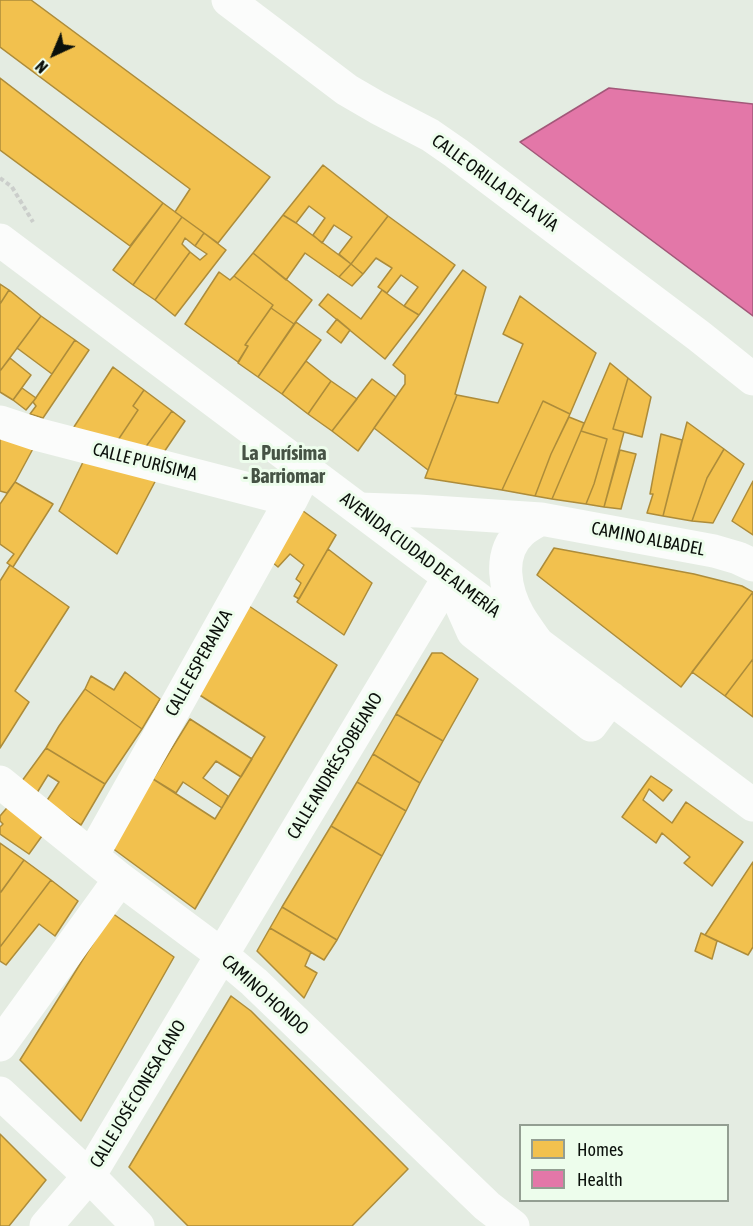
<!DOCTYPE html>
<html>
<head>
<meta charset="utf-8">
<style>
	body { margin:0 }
	#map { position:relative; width:753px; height:1226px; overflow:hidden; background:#e4ece2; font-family:"Asap Condensed",sans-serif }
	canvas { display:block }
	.legend { position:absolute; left:519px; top:1124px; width:210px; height:78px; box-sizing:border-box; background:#edfdec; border:2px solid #939e92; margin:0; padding:8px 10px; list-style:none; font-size:18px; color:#0b100b }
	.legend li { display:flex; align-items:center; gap:12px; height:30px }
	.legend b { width:30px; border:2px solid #939e92 }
	.north { position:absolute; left:24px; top:24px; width:60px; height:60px; -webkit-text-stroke:4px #edfdec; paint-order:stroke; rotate:224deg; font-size:16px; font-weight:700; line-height:24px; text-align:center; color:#0b100b }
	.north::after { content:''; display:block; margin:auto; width:21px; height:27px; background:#0b100b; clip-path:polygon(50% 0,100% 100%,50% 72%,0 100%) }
</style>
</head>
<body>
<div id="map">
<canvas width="753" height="1226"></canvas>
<ul class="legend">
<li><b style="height:16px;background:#f2c14e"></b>Homes</li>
<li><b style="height:16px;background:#e377a8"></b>Health</li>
</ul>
<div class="north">N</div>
</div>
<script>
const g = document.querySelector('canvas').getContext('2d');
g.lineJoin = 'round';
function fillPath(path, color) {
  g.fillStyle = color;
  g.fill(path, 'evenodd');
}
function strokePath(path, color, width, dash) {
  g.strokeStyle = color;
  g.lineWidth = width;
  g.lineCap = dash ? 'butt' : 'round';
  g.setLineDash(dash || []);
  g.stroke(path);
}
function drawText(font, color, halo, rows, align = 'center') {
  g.font = font + ' "Asap Condensed",sans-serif';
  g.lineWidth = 6;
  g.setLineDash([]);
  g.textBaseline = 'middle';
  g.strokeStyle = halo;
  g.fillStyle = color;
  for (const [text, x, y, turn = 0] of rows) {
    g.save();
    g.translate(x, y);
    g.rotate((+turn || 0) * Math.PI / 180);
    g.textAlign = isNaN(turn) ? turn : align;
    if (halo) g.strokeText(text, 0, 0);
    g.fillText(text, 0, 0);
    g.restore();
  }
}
const homes = new Path2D(`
	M0,0H31L270,177L218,243L175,212L190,189L0,47Z
	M0,78L163,203L130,246L0,150Z
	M323,165L388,216L351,264L339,254L352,237L334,225L322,243L313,235L325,218L309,206L296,223L283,215Z
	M163,203L182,217L133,285L113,270Z
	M283,215L296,223L351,264L339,277L305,253L286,280L253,253Z
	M388,216L455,265L419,315L404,306L418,287L401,275L387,293L378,287L392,268L376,258L363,274L351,264Z
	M182,217L204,233L195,246L185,238L182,244L190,252L155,300L133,285Z
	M204,233L226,250L175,316L155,300L190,252L200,260L207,254L195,246Z
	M253,253L312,300L294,324L271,308L273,305L234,276Z
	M351,264L363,274L352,286L339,277Z
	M463,270L486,287L455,394L457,395L428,470L374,428L405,384V375L393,365Z
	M219,272L230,280L234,276L273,305L245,345L248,346L238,362L185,324Z
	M0,284L9,290L0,304Z
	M9,290L41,316L0,371V304Z
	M382,290L404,306L419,315L385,359L319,305L328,294L361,319Z
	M520,296L596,353L570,414L543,401L502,490L425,478L457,395L498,403L523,344L503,334Z
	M271,308L294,324L258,377L238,363L248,346L245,345Z
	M41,316L75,340L52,374L17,348Z
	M337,319L350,330L341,343L327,332Z
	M296,322L321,340L282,394L258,377Z
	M75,340L89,350L43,418L30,414L36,406L33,402Z
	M10,358L31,375L13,400L0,392V371Z
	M306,361L331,381L308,414L282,394Z
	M610,363L628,378L613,429L624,432L604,507L586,504L594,484L607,439L581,431Z
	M113,367L144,390L133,406L138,410L114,446L70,433Z
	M628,378L651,397L642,437L613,429Z
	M372,379L396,397L358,451L332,431Z
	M331,381L357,399L332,431L308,414Z
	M22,388L36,398L26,410L13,400Z
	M144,390L172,411L142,452L114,446L138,410L133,406Z
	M543,401L570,414L551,454L535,496L502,490Z
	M172,411L185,421L162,455L142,452Z
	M569,417L584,423L581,431L552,499L535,496L551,454Z
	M687,422L724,449L707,478L692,521L663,516Z
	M581,431L607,439L594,484L586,504L552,499Z
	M0,433L35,445L15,482L7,493L0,491Z
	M661,434L682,440L663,516L647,513L653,494H650Z
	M724,449L744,464L713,523L692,521L707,478Z
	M620,450L636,454L621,509L604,507Z
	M85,458L158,476L117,554L59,511Z
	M753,481V535L732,521Z
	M15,482L53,504L13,567L7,563L14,554L0,544V504Z
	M299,508L336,535L299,599L294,596L301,583L296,579L304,565L290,554L278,567L267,558Z
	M554,548L694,574L742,586L753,592L681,687L537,575Z
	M328,549L372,583L344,635L297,602Z
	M10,565L69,607L15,691L29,702L0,748V581Z
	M753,592V659L725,696L692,672Z
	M249,606L337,665L195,909L108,845L150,777L215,819L265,737L198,694Z
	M432,653H442L478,679L443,741L396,714Z
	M753,659V717L725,696Z
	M125,672L160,699L142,729L85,689L91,676L114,690Z
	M85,689L142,729L105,784L46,748L59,726Z
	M396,714L443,741L420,783L373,754Z
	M190,719L252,759L241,777L216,761L203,778L228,796L222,808L183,782L176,793L153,779Z
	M46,748L105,784L81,825L46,802L59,782L48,775L35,796L19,785Z
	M373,754L420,783L406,811L357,782Z
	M651,776L672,790L663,801L649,789L643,800L672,823L686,802L743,842L712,886L684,863L690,857L662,833L656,843L622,817Z
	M357,782L406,811L382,856L331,826Z
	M12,802L47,829L29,854L0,834V827L3,824L0,821V816Z
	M331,826L382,856L337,940L282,907Z
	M0,843L24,860L1,892L0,891Z
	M24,860L51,880L0,947V893Z
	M753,862V947L748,955L705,935Z
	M51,880L78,901L55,936L39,924L6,965L0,961V947Z
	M282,907L337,940L324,960L270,928Z
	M112,913L174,957L81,1121L20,1060Z
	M270,928L311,952L305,966L317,973L304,998L257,951Z
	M701,933L717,941L712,959L695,951Z
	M231,996L251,1011L408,1169L352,1226H188L129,1167Z
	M0,1134L46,1180L9,1226H0Z`);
fillPath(homes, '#f2c14e');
strokePath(homes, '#ad8c3a', 1.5);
const health = new Path2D(`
	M609,88L753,104V316L520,142Z`);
fillPath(health, '#e377a8');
strokePath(health, '#a25879', 1.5);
strokePath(new Path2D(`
	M0,178L12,187L33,222`), '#cbcecb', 4, [4.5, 3]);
strokePath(new Path2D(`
	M228,0L347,90L378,108L430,135L456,153L699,336L753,379
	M0,422L36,434L291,500
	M0,782L120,879L222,955L254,982L487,1206L513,1226
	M92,856L291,500L306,470
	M0,1045L120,879
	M0,1093L89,1176L138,1226
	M46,1226L89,1176L449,577`), '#fbfcfb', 33);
strokePath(new Path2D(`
	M359,509L418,511L541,519L714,551L738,558L753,565
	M538,644C532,635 525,626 519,616C505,591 497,554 521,532C526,527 534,523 541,519`), '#fbfcfb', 33);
strokePath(new Path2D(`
	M0,240L753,805
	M449,578L473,632L591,725L611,698`), '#fbfcfb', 33);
drawText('18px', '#0b100b', '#edfdec', [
	["CALLE ORILLA DE LA VÍA",495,183,36],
	["CALLE PURÍSIMA",145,462,14],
	["CAMINO ALBADEL",648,539,11],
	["AVENIDA CIUDAD DE ALMERÍA",420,555,37],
	["CALLE ESPERANZA",199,663,-61],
	["CALLE ANDRÉS SOBEJANO",335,766,-59],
	["CAMINO HONDO",265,995,42],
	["CALLE JOSÉ CONESA CANO",138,1094,-59]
]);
drawText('bold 20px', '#465345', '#edfdec', [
	["La Purísima",284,454],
	["- Barriomar",284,477]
]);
</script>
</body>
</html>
